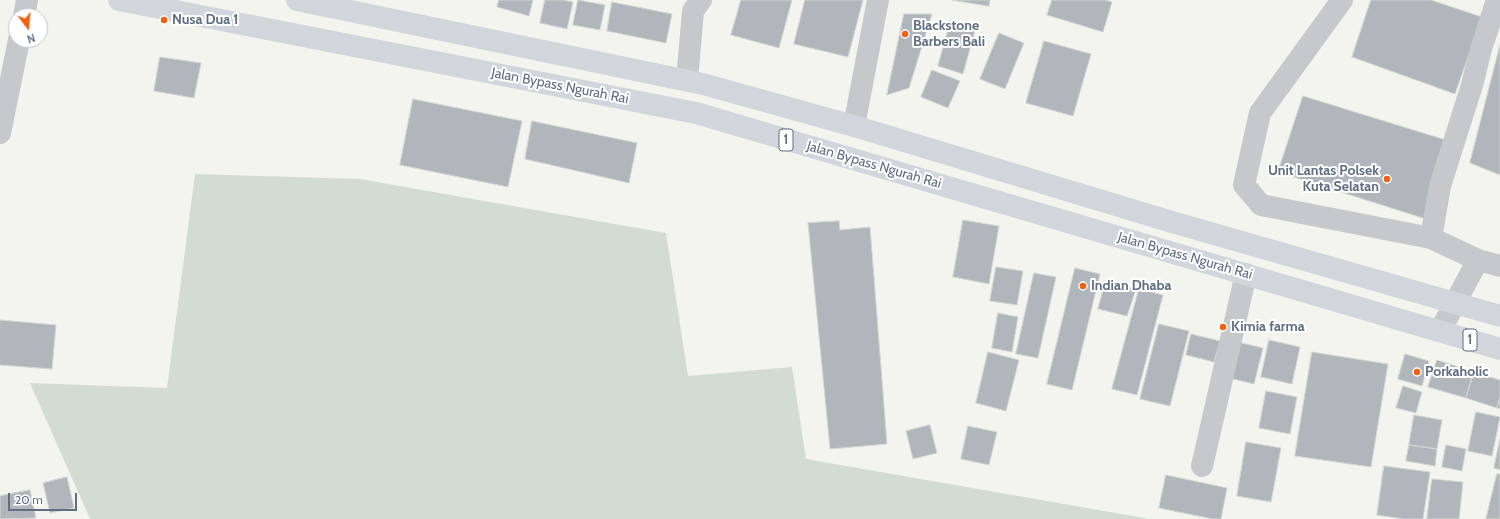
<!DOCTYPE html>
<html>
<head>
<meta charset="utf-8">
<style>
	body { margin:0 }
	#map { position:relative; width:1500px; height:519px; overflow:hidden; background:#f4f4ef; font-family:Cabin,sans-serif }
	canvas { display:block }
	.north { position:absolute; left:8px; top:8px; width:40px; height:40px; box-sizing:border-box; background:#fff; border:1px solid #c0c5cd; border-radius:50%; rotate:164deg; font-size:11px; font-weight:700; line-height:16px; text-align:center; color:#616f83 }
	.north::after { content:''; display:block; margin:auto; width:14px; height:18px; background:#f06113; clip-path:polygon(50% 0,100% 100%,50% 72%,0 100%) }
	.scale { position:absolute; left:8px; top:493px; width:69px; height:18px; box-sizing:border-box; border:2px solid #616f83; border-top:0; padding-left:5px; font-size:12px; line-height:14px; white-space:nowrap; color:#616f83; -webkit-text-stroke:3px #fff; paint-order:stroke }
</style>
</head>
<body>
<div id="map">
<canvas width="1500" height="519"></canvas>
<div class="north">N</div>
<div class="scale">20 m</div>
</div>
<script>
const g = document.querySelector('canvas').getContext('2d');
g.lineJoin = 'round';
function fillPath(path, color) {
  g.fillStyle = color;
  g.fill(path, 'evenodd');
}
function strokePath(path, color, width, dash) {
  g.strokeStyle = color;
  g.lineWidth = width;
  g.lineCap = dash ? 'butt' : 'round';
  g.setLineDash(dash || []);
  g.stroke(path);
}
function drawText(font, color, halo, rows, align = 'center') {
  g.font = font + ' Cabin,sans-serif';
  g.lineWidth = 4;
  g.setLineDash([]);
  g.textBaseline = 'middle';
  g.strokeStyle = halo;
  g.fillStyle = color;
  for (const [text, x, y, turn = 0] of rows) {
    g.save();
    g.translate(x, y);
    g.rotate((+turn || 0) * Math.PI / 180);
    g.textAlign = isNaN(turn) ? turn : align;
    if (halo) g.strokeText(text, 0, 0);
    g.fillText(text, 0, 0);
    g.restore();
  }
}
fillPath(new Path2D(`
	M195,174L360,179L666,233L688,376L792,367L806,459L1150,519H90L30,383L167,388Z`), '#d3dcd0');
const building = new Path2D(`
	M499,0H533L529,16L497,7Z
	M545,0H563L573,2L567,29L540,23Z
	M578,0L605,5L600,30L573,25Z
	M741,0H792L779,48L731,35Z
	M805,0H863L848,57L794,44Z
	M952,0H990L989,6Z
	M1052,0H1105L1112,2L1103,32L1047,15Z
	M1371,0H1431L1482,17L1455,94L1352,57Z
	M612,2L672,14L666,43L607,31Z
	M904,14H932L909,88L887,95Z
	M951,20L976,27L963,74L938,66Z
	M999,33L1024,43L1005,89L980,79Z
	M1044,41L1091,54L1073,116L1026,103Z
	M1500,45V175L1470,163Z
	M160,57L201,63L194,98L154,91Z
	M932,70L960,81L948,108L921,97Z
	M1303,96L1449,141L1429,220L1278,172Z
	M413,99L522,121L508,187L400,165Z
	M532,121L637,143L629,183L525,159Z
	M963,220L999,226L989,284L953,277Z
	M839,221L840,230L870,227L887,444L830,449L808,223Z
	M996,267L1023,271L1017,305L990,301Z
	M1075,268L1100,274L1072,390L1047,384Z
	M1034,273L1056,277L1038,358L1016,354Z
	M1106,280L1136,289L1127,316L1098,309Z
	M1139,289L1163,295L1137,395L1112,389Z
	M998,313L1018,317L1012,352L992,348Z
	M0,320L56,325L52,369L0,365Z
	M1159,324L1189,331L1170,406L1140,399Z
	M1191,334L1220,341L1214,362L1186,355Z
	M1269,340L1300,347L1292,384L1261,377Z
	M1238,342L1263,348L1254,384L1229,378Z
	M988,352L1019,360L1006,411L976,403Z
	M1312,352L1388,364L1371,467L1295,456Z
	M1405,354L1429,361L1422,386L1398,379Z
	M1437,360L1474,372L1466,398L1428,387Z
	M1474,372L1500,380V398L1497,408L1466,398Z
	M1403,386L1422,392L1416,413L1396,408Z
	M1266,391L1297,397L1290,434L1259,428Z
	M1500,398V409L1497,408Z
	M1476,412L1500,417L1492,456L1468,451Z
	M1414,415L1442,420L1437,449L1409,445Z
	M930,425L937,453L913,459L906,431Z
	M968,426L997,432L989,465L961,459Z
	M1500,439V470L1494,468Z
	M1246,442L1281,448L1271,502L1237,496Z
	M1409,445L1437,449L1435,466L1406,461Z
	M1446,445L1466,449L1462,471L1442,467Z
	M1384,466L1430,472L1423,519H1403L1377,515Z
	M1497,474H1500V519H1486Z
	M1166,475L1227,488L1221,519H1213L1159,508Z
	M67,477L74,508L50,513L43,483Z
	M1432,479L1463,482L1459,519H1427Z
	M30,490L36,518L0,519V496Z`);
fillPath(building, '#b0b6bc');
strokePath(building, '#d5d5d2', 1);
strokePath(new Path2D(`
	M1342,0L1260,113L1244,185L1261,205L1431,238L1478,260L1440,331
	M24,16L27,0
	M687,80L693,11L701,0
	M854,126L878,0
	M0,133L19,40
	M1431,238L1440,186L1472,85L1481,49L1497,0
	M1478,260L1500,266
	M1202,466L1246,274`), '#c6c8cc', 22);
strokePath(new Path2D(`
	M119,0L696,113L1500,349
	M297,0L703,84L854,126L1172,222L1500,316`), '#d2d6dc', 22);
for (const [x, y, r, color] of [
	[164,20,4,"#f06113"],
	[905,34,4,"#f06113"],
	[1387,179,4,"#f06113"],
	[1083,286,4,"#f06113"],
	[1223,327,4,"#f06113"],
	[1417,372,4,"#f06113"]
]) {
  const dot = new Path2D();
  dot.arc(x, y, r, 0, 2 * Math.PI);
  g.fillStyle = color;
  g.fill(dot);
  strokePath(dot, '#fff', 1.5);
}
for (const [x, y, w] of [
	[786,140,14],
	[1470,340,14]
]) {
  const box = new Path2D();
  box.roundRect(x - w / 2, y - 11, w, 22, 3);
  g.fillStyle = '#fff';
  g.fill(box);
  strokePath(box, '#616f83', 1);
}
drawText('bold 13px', '#616f83', null, [
	["1",786,140],
	["1",1470,340]
]);
drawText('bold 14px', '#616f83', '#fff', [
	["Nusa Dua 1",172,20],
	["Blackstone",913,26],
	["Barbers Bali",913,42],
	["Unit Lantas Polsek",1379,171,"right"],
	["Kuta Selatan",1379,187,"right"],
	["Indian Dhaba",1091,286],
	["Kimia farma",1231,327],
	["Porkaholic",1425,372]
], 'left');
drawText('14px', '#616f83', '#fff', [
	["Jalan Bypass Ngurah Rai",560,86,11],
	["Jalan Bypass Ngurah Rai",874,165,16],
	["Jalan Bypass Ngurah Rai",1185,256,16]
]);
</script>
</body>
</html>
